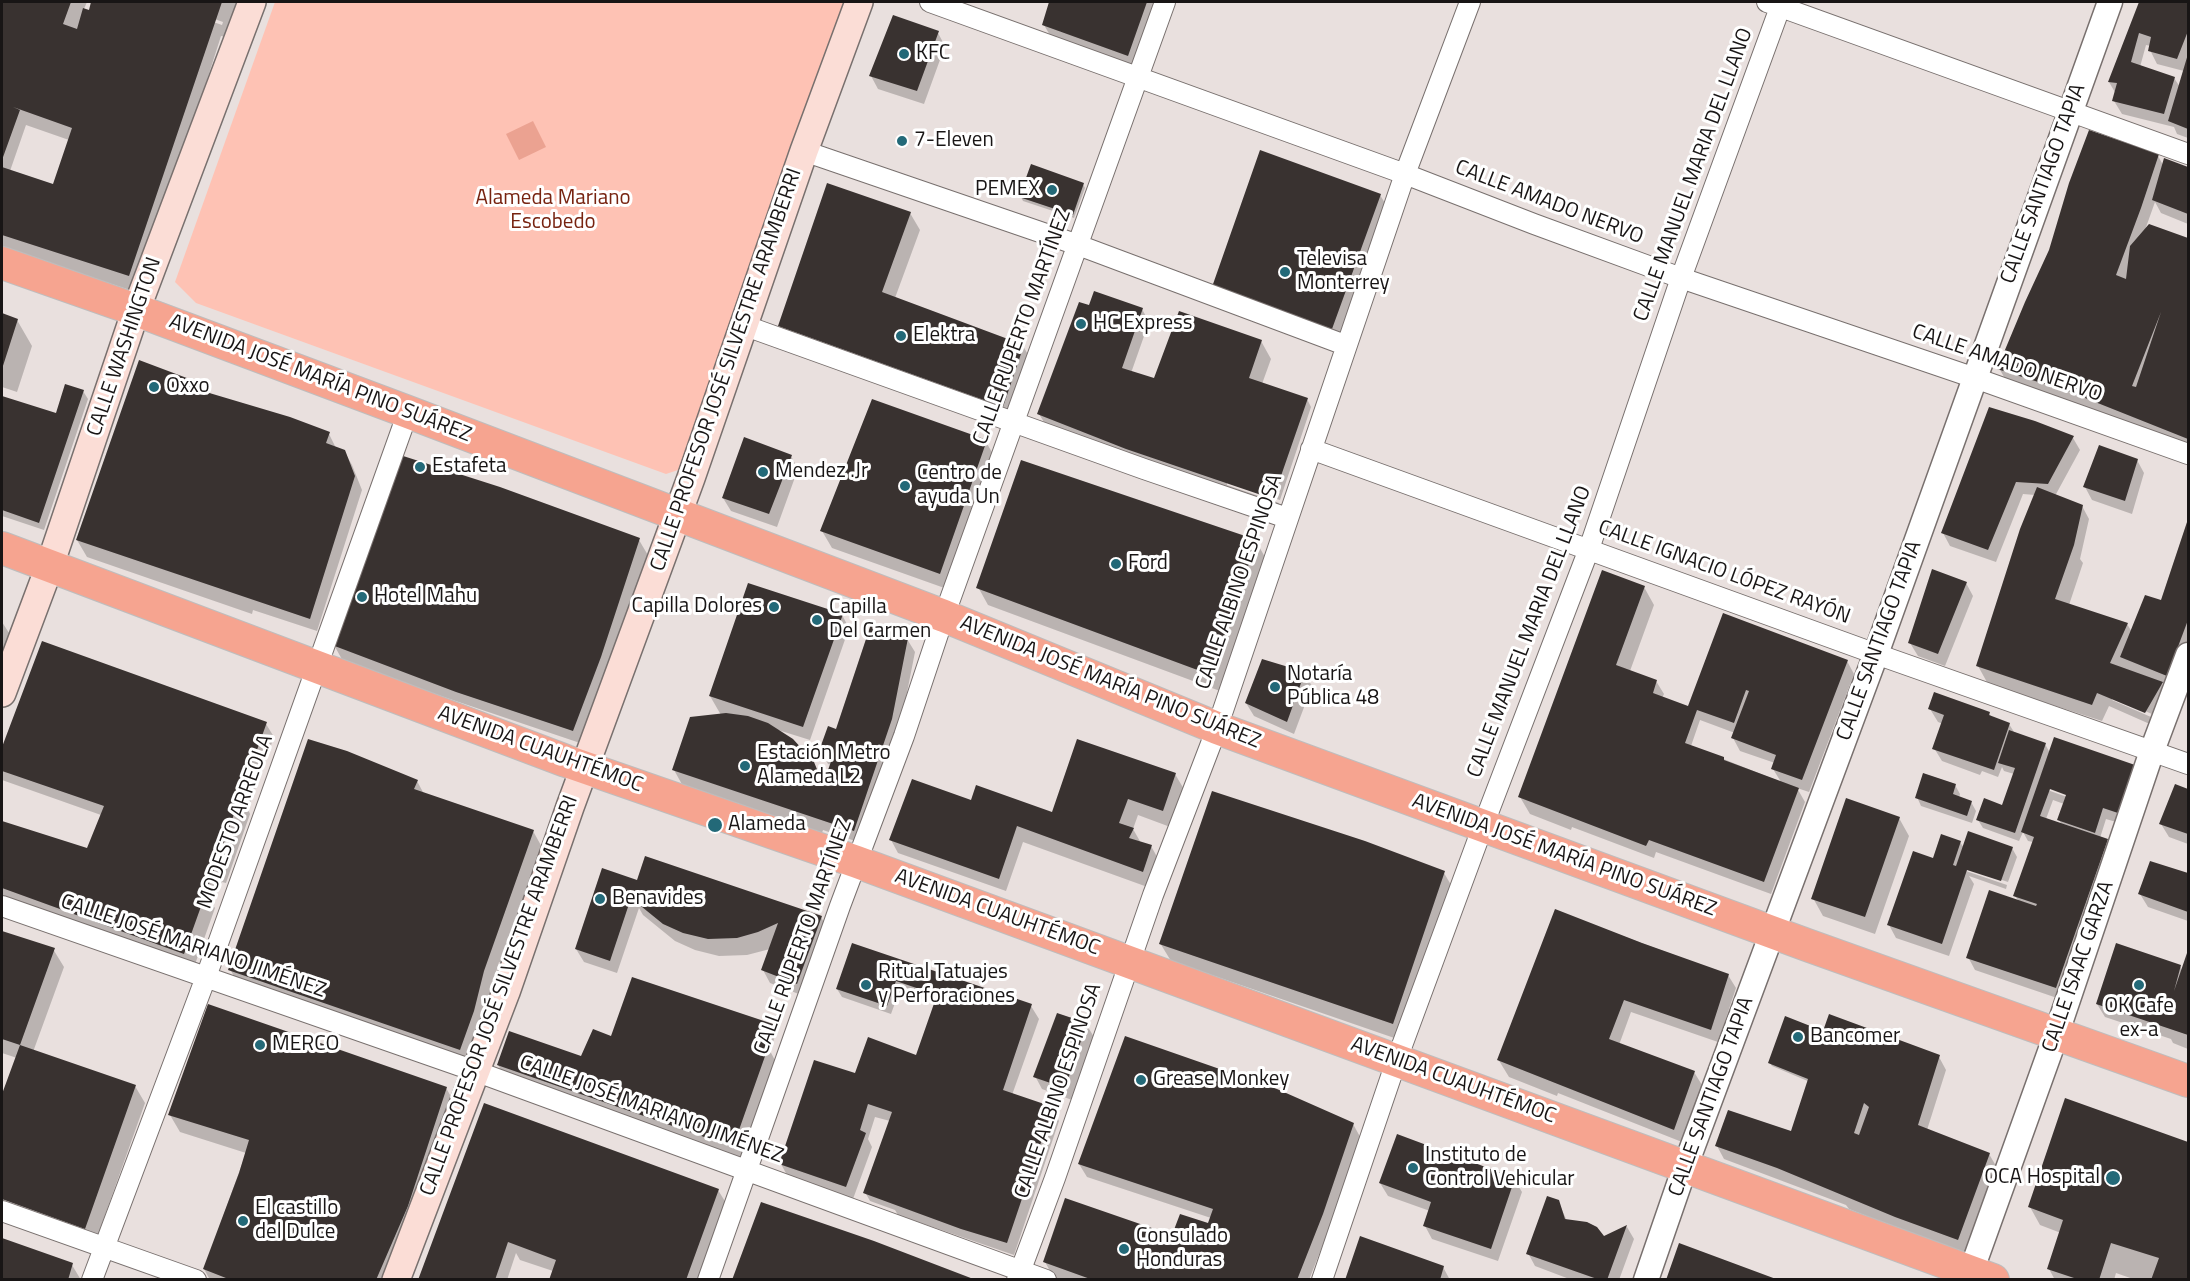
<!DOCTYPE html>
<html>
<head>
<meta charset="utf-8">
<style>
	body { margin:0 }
	#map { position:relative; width:2190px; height:1281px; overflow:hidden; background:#e9e0de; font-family:"Titillium Web",sans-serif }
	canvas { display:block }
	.frame { position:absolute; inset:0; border:3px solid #181515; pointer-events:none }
</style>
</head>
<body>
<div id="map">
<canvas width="2190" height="1281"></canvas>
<div class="frame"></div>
</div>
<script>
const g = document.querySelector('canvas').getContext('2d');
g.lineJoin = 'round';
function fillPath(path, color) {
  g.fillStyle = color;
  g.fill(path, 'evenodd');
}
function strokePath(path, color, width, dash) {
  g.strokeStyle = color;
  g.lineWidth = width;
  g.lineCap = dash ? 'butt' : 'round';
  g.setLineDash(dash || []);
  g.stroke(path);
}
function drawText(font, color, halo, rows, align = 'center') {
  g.font = font + ' "Titillium Web",sans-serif';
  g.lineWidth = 6;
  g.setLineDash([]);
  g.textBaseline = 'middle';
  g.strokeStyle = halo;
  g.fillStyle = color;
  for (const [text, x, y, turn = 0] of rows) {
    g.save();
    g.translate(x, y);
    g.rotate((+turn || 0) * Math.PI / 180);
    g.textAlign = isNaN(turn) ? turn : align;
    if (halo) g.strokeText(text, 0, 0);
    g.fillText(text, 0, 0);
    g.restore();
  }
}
fillPath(new Path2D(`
	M275,2H851L684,468L666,474L196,303L175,282Z`), '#fec2b4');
fillPath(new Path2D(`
	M533,121L546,147L519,160L506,134Z`), '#eba291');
fillPath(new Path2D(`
	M2,2H87L84,9L90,12L93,2H156L222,25L223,22L165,2H237L225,37L221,36L139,293L2,248ZM26,125L69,140L54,186L10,171Z
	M1051,2H1162L1138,73L1054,42L1044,25Z
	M2140,2H2188V138L2177,134L2174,127L2122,114L2114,101L2116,94L2109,82ZM2146,45L2151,46L2150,50L2157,64L2184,71L2180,87L2174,78L2140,67Z
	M938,33L945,46L924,104L878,89L871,76Z
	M2158,156L2163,165L2165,160L2188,169V224L2161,213L2155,202L2145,230L2150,225L2188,240V448L2009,386L1999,368Z
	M1083,184L1085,188L1074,218L1023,201L1021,197Z
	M1380,195L1391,213L1342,346L1213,287Z
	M910,213L920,230L895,298L1023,346L1033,363L1013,424L790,344L780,326Z
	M1090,307L1142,309L1149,322L1131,373L1154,380L1261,341L1271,359L1262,384L1307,399L1311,407L1280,500L1227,482V485L1279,503L1277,507L1047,427L1039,414Z
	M2,314L17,320L32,346L17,392L2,387Z
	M207,387L212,396L329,434L336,448L344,451L352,465L362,490L317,631L253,610L252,614L87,557L77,540Z
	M2,391L3,398L55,414L83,391L88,399L44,530L2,516Z
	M2073,438L2080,450L2055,496L2082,506L2089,519L2080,559L2083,563L2069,605L2127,624L2132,632L2162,602L2188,523V651L2174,688L2161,683L2169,696L2152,725L2109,706L2102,721L1988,684L1978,666L2035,495L2023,494L1996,562L1950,546L1943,533ZM2112,697L2152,714L2151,717L2112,700Z
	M986,442L996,459L950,590L832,548L822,531Z
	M791,456L798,469L777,527L731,511L723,498Z
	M2137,460L2144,473L2132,514L2092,500L2085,487Z
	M639,540L649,557L580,743L432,693L431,696L344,663L334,645Z
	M1256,541L1266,559L1220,691L988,605L978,587Z
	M1966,583L1973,596L1945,666L1918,656L1910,643Z
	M1644,587L1654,605L1630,671L1656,681L1664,694L1662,698L1692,709L1724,615L1847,661L1854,674L1809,792L1797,788L1805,802L1771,894L1656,852L1654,858L1572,827L1571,830L1530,814L1520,797ZM1700,720L1735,733L1733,738L1740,751L1775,763L1773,769L1781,782L1691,746Z
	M842,615L849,628L810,740L778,730L812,763L825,785L832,765L828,764L821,751L907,639L915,652L899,733L861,843L823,830L822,833L684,788L674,770L721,715L710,696Z
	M2,622L11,636L2,665Z
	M42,643L266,724L274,737L248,809L250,814L226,883L222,882L212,904L215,908L193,970L2,898V822L88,850L101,815L2,780V751Z
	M1304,673L1312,686L1294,734L1254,716L1246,703Z
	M1930,709L1989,713L1992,718L2009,724L2014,732L2045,744L2050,753L2134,766L2126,825L2106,819L2100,838L2107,840L2117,858L2063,1000L1975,970L1968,957L2018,900L2015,896L2033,842L2028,841L2023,832L2019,841L1983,828L1978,820L2003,806L2014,774L2004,771L2002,767L1998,777L1982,771L1980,775L1942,761L1934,748L1943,724L1938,722ZM2043,786L2067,794V797L2042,788ZM2053,800L2064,804L2059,820L2062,825L2046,819Z
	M1175,774L1185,791L1173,828L1138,815L1133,829L1141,843L1151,846L1161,864L1153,889L1023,842L1006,891L898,853L891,840L972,802L1053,814Z
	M417,781L424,794L533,831L543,849L503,964L499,962L481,1025L467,1062L240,987L230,969Z
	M1955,785L1960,794L1959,798L1971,802L1976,811L1972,823L1921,806L1917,797Z
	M2176,786L2188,791V844L2169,837L2161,824Z
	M1899,818L1909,836L1875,934L1823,916L1813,898Z
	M1960,842L1964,848H2012L2017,857L2008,882L1963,867V870L2007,885L2006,889L1969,876L1974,884L1949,956L1896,938L1889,925L1934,860Z
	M2150,863L2188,875V921L2148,907L2140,894Z
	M1444,873L1454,890L1403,1041L1171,961L1160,943Z
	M636,881L821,917L828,930L804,996L770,983L763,970L770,949L747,955L719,956L695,950L675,941L643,915L639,908L617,973L584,962L576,949Z
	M1604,929L1728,975L1736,988L1718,1042L1631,1012L1619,1045L1694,1072L1702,1085L1682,1142L1558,1093L1557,1096L1509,1077L1498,1059Z
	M2,933L53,949L64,967L33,1052L135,1086L145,1103L94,1246L2,1212V1098L17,1058L2,1053Z
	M2188,955V1049L2173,1043L2171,1039L2105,1017L2097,1004L2180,966L2182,970Z
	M845,965L1031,1006L1039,1019L1012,1095L1052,1108L1059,1121L1014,1255L898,1215L895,1210L870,1201L865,1192L890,1121L875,1117L868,1139L872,1147L853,1199L788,1177L781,1164L856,1075L917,1057L936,1004L899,992L891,1014L842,997L837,989Z
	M1086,1024L1094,1037L1072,1100L1042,1089L1035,1076Z
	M775,1026L777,1030L770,1051L777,1064L743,1164L506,1078L498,1065L582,1058Z
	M1821,1032L1939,1057L1946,1070L1927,1130L1989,1154L1999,1171L1968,1257L1849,1209L1846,1205L1724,1159L1717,1146L1792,1133L1810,1082L1772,1066L1770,1063Z
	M446,1088L456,1105L390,1280H210L204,1269L246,1153L180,1132L170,1115Z
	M2066,1100L2188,1144V1280H2136L2116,1273L2114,1280H2055L2049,1269L2061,1233L2040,1225L2030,1207Z
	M485,1105L718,1190L726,1203L697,1280H550L553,1271L520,1260L516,1253L507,1280H420Z
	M1353,1124L1363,1142L1309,1280H1055L1045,1262L1173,1237L1207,1225L1211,1218L1087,1177L1079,1164Z
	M1514,1179L1522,1192L1498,1261L1432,1239L1425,1226L1430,1211L1388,1196L1380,1183Z
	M1558,1201L1567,1221L1604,1237L1627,1227L1634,1239L1619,1280H1572L1535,1266L1528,1253Z
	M2,1240L72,1265L81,1280H2Z
	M1443,1267L1450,1280H1347Z`), '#0003');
fillPath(new Path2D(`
	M2,2H71L63,24L77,29L83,8L89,10L91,2H222L129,276L2,235V167L53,184L72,128L13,107L20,110L2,160Z
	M1049,2H1147L1128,56L1042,25Z
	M2139,2H2188V31L2177,59L2148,51L2151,37L2139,33L2131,62L2175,77L2164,114L2112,101L2117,83L2108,82Z
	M893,15L939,31L917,91L869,76Z
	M2188,54V129L2168,121Z
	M2089,130L2159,154L2141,208L2116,275L2126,279L2130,246L2149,224L2188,238V439L2070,392L1997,369L2025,302L2049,250L2069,183ZM2161,312L2136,387L2132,386Z
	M1260,150L1381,194L1332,329L1212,287Z
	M2164,158L2188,167V214L2152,200Z
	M1031,164L1084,183L1073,215L1019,197Z
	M827,183L911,212L882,292L1024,345L1003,407L778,326Z
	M1094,291L1143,308L1122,368L1154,378L1179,311L1262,340L1249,378L1308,398L1273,499L1126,449L1037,414L1079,302L1089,305Z
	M2,313L18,319L2,369Z
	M139,360L208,386L206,392L290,417L330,432L326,443L345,450L355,476L310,619L76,540Z
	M65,384L84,390L39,523L2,510V396L56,413Z
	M872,399L987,440L940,574L820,531Z
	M1989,407L2035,421L2074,436L2048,484L2016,482L1988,550L1941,533Z
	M744,437L792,455L769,514L722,498Z
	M2099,445L2138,459L2125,501L2083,487Z
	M400,455L500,487L640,538L601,657L573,731L456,692L332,645Z
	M1021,460L1257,540L1211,675L976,588Z
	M2037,487L2083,505L2074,545L2055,599L2128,623L2110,663L2163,682L2145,713L2097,693L2092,705L1976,666L2020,529Z
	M2188,519V620L2167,676L2120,657L2145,595L2161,600Z
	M1932,569L1967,582L1938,654L1908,643Z
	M1602,570L1645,586L1616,665L1657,680L1653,693L1688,706L1723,613L1848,660L1802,780L1771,769L1776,755L1731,738L1749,691L1746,690L1734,723L1697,710L1685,743L1724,757V760L1799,788L1764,882L1649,840L1646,846L1518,797Z
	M748,583L843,614L803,727L709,696Z
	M871,624L908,638L892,719L854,831L672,770L690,717L726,713L748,716L768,723L793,739L814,762L823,784L833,756L819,751L828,726L836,729Z
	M42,641L267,722L184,954L2,888V821L87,848L104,806L2,771V747Z
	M1262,659L1305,672L1287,722L1245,703Z
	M1934,692L1990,712L1989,715L2010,723L1994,770L1932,749L1944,715L1928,709Z
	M2009,730L2046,743L2015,833L1976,820L1984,798L2002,805L2015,768L1998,763Z
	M2054,737L2135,765L2118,813L2103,808L2095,833L2057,820L2066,795L2050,789L2040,816L2108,839L2056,988L1966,958L1989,890L2036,906L2037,904L2013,896L2034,837L2021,832Z
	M308,739L347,751L418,780L414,789L534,830L484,971L474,1011L460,1050L228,970Z
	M1077,739L1176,773L1163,811L1128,799L1119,823L1134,828L1129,838L1152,845L1143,872L1017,826L999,879L889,840L912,779L971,800L976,785L1052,812Z
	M1923,773L1956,784L1953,794L1972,801L1967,816L1915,798Z
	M2175,784L2188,789V834L2159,824Z
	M1212,791L1365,841L1445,871L1393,1024L1159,944Z
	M1846,798L1900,817L1865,917L1811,899Z
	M1968,831L2013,847L2001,881L1967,870L1942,944L1887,925L1913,851L1933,858L1941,834L1961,841L1953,865L1956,866Z
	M645,856L822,916L797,984L761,970L778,923L758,932L737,938L708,939L683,933L663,924L631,898L610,961L575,949L602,868L637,880Z
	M2150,861L2188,873V912L2138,894Z
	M1555,909L1642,943L1729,974L1711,1030L1624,1000L1609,1039L1695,1071L1674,1130L1497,1060Z
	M2,931L55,948L20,1045L2,1039Z
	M852,943L1032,1004L1003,1090L1053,1107L1007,1243L961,1229L863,1193L892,1112L868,1104L860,1130L866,1133L846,1187L779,1164L814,1060L855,1073L868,1037L916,1055L937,995L896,981L887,1006L836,989Z
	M2116,943L2181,965L2174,991L2187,953L2188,954V1035L2096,1004Z
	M632,977L776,1025L733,1147L497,1065L509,1031L581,1056L593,1029L611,1036Z
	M208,1004L447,1087L408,1206L376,1280H231L203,1269L239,1173L249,1140L168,1115Z
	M1057,1013L1087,1023L1065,1088L1033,1077Z
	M1829,1014L1940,1055L1918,1125L1990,1153L1958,1240L1895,1217L1777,1168L1715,1146L1728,1110L1791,1131L1808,1079L1768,1063L1785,1016L1823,1031ZM1864,1103L1869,1107L1859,1135L1854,1133Z
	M1125,1036L1277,1089L1354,1123L1323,1214L1297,1280H1093L1043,1262L1065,1198L1172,1235L1180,1214L1208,1223L1213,1209L1078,1164Z
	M20,1045L136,1085L85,1229L2,1199V1094Z
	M2065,1098L2188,1142V1280H2151L2159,1258L2111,1243L2099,1280H2080L2047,1269L2063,1220L2028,1207Z
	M484,1103L719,1189L686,1280H549L556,1260L508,1242L495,1280H418Z
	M1397,1134L1515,1178L1491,1249L1423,1226L1431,1202L1379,1183Z
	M1547,1196L1559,1200L1565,1219L1587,1222L1597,1227L1604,1236L1627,1225L1607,1280H1600L1526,1254Z
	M761,1202L874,1241L976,1280H732Z
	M1360,1236L1444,1266L1440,1280H1345Z
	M2,1238L73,1263L68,1280H2Z
	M1679,1243L1776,1279V1280H1666Z`), '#393230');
const minor = new Path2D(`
	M930,2L1405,174L1534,224L1681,278L1975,378L2188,454
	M1767,2L2188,154
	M804,151L1078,245L1345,345
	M743,325L1144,469L1287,518
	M1311,449L1876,654L2188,764
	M2,906L475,1071L1046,1280
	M2,1211L196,1280
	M92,1280L206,977L408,412
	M708,1280L840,906L904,736L944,616L1165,2
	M1017,1280L1055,1178L1153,895L1217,728L1405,174L1470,2
	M1322,1280L1397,1059L1483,826L1589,549L1681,278L1782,2`);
const tertiary = new Path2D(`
	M1646,1280L1685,1167L1876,654L2110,2
	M1968,1280L2056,1035L2152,751L2188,655`);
const secondary = new Path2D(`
	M2,693L50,565L136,310L252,2
	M396,1280L506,992L570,807L691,478L804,151L859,2`);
const trunk = new Path2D(`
	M2,263L136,310L408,412L944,616L1217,728L1807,945L2188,1081
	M2,548L566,761L857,862L1993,1280`);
strokePath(minor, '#78706e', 22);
strokePath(tertiary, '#78706e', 27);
strokePath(secondary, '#78706e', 30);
strokePath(trunk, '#bebdbd', 34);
strokePath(minor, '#fff', 20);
strokePath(tertiary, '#fff', 24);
strokePath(secondary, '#fbddd6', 27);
strokePath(trunk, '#f6a490', 32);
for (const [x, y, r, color] of [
	[904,54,6,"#236978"],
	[902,141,6,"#236978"],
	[1052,190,6,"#236978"],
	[1285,272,6,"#236978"],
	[1081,324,6,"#236978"],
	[901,336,6,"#236978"],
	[154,387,6,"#236978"],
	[420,467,6,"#236978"],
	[763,472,6,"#236978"],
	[905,486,6,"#236978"],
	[1116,564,6,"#236978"],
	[362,597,6,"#236978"],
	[774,607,6,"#236978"],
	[817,620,6,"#236978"],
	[1275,687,6,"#236978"],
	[745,766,6,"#236978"],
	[715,825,8,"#236978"],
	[600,899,6,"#236978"],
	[866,985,6,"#236978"],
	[2139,985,6,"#236978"],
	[1798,1037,6,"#236978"],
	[260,1045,6,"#236978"],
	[1141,1080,6,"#236978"],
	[1413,1168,6,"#236978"],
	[2113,1178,8,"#236978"],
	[243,1221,6,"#236978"],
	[1124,1249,6,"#236978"]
]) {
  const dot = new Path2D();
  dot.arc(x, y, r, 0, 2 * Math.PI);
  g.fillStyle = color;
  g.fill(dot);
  strokePath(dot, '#fff', 2);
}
drawText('21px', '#181515', '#fff', [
	["KFC",916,54],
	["7-Eleven",914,141],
	["PEMEX",1040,190,"right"],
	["Televisa",1297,260],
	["Monterrey",1297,284],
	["HC Express",1093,324],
	["Elektra",913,336],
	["Oxxo",166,387],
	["Estafeta",432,467],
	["Mendez .Jr",775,472],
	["Centro de",917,474],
	["ayuda Un",917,498],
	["Ford",1128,564],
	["Hotel Mahu",374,597],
	["Capilla Dolores",762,607,"right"],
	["Capilla",829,608],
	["Del Carmen",829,632],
	["Notaría",1287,675],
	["Pública 48",1287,699],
	["Estación Metro",757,754],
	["Alameda L2",757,778],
	["Alameda",728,825],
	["Benavides",612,899],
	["Ritual Tatuajes",878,973],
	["y Perforaciones",878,997],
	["OK Cafe",2139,1007,"center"],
	["ex-a",2139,1031,"center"],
	["Bancomer",1810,1037],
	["MERCO",272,1045],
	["Grease Monkey",1153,1080],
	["Instituto de",1425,1156],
	["Control Vehicular",1425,1180],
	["OCA Hospital",2100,1178,"right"],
	["El castillo",255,1209],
	["del Dulce",255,1233],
	["Consulado",1136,1237],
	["Honduras",1136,1261]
], 'left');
drawText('21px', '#181515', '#fff', [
	["CALLE MANUEL MARIA DEL LLANO",1694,175,-70],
	["CALLE SANTIAGO TAPIA",2044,184,-70],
	["CALLE AMADO NERVO",1549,203,21],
	["CALLE RUPERTO MARTÍNEZ",1023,327,-70],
	["CALLE WASHINGTON",125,347,-71],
	["CALLE AMADO NERVO",2007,364,19],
	["CALLE PROFESOR JOSÉ SILVESTRE ARAMBERRI",727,370,-71],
	["AVENIDA JOSÉ MARÍA PINO SUÁREZ",320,379,21],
	["CALLE IGNACIO LÓPEZ RAYÓN",1724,573,20],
	["CALLE ALBINO ESPINOSA",1240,582,-71],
	["CALLE MANUEL MARIA DEL LLANO",1530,632,-69],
	["CALLE SANTIAGO TAPIA",1880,641,-70],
	["AVENIDA JOSÉ MARÍA PINO SUÁREZ",1110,683,22],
	["AVENIDA CUAUHTÉMOC",540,750,20],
	["MODESTO ARREOLA",236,822,-70],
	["AVENIDA JOSÉ MARÍA PINO SUÁREZ",1564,856,20],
	["AVENIDA CUAUHTÉMOC",997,913,20],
	["CALLE RUPERTO MARTÍNEZ",804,937,-70],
	["CALLE JOSÉ MARIANO JIMÉNEZ",193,947,19],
	["CALLE ISAAC GARZA",2079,967,-71],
	["CALLE PROFESOR JOSÉ SILVESTRE ARAMBERRI",500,996,-70],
	["AVENIDA CUAUHTÉMOC",1453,1081,20],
	["CALLE ALBINO ESPINOSA",1059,1091,-71],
	["CALLE SANTIAGO TAPIA",1712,1097,-70],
	["CALLE JOSÉ MARIANO JIMÉNEZ",651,1110,20]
]);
drawText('21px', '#772310', '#fff', [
	["Alameda Mariano",553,199],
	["Escobedo",553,223]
]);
</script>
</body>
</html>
